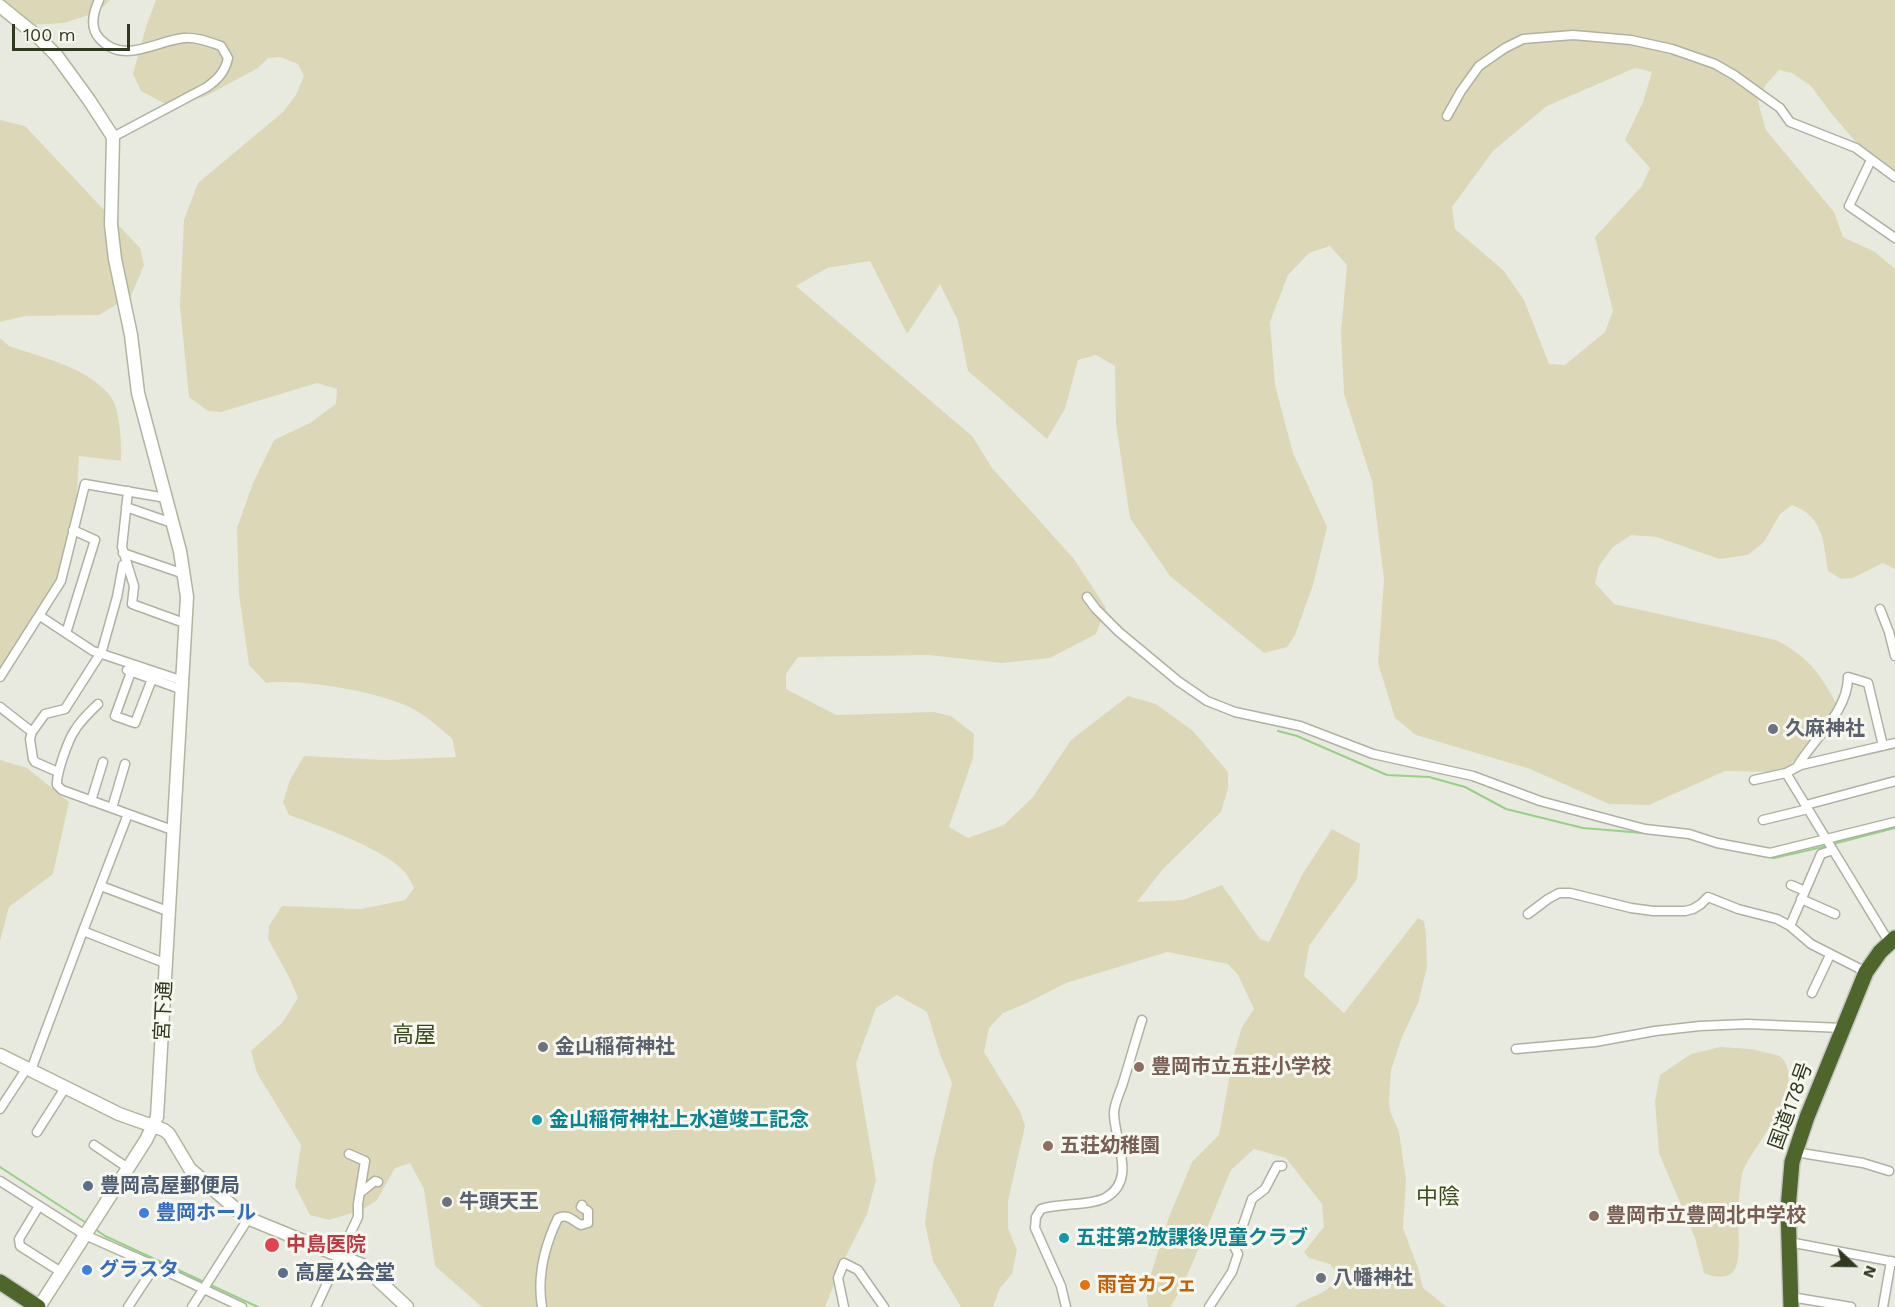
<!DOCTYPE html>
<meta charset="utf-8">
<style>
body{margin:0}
#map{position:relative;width:1895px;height:1307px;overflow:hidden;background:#e8eadf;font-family:"Work Sans",sans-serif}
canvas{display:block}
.north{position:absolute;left:1823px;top:1235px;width:60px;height:60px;-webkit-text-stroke:4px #f6f7ef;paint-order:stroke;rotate:112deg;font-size:16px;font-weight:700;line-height:24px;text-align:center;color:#313a20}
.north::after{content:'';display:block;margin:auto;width:21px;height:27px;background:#313a20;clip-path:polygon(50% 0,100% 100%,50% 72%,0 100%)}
.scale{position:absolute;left:12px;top:24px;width:118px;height:27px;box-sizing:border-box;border:3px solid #313a20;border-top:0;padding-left:8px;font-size:18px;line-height:21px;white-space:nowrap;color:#313a20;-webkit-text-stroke:4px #f6f7ef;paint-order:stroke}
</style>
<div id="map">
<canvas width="1895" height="1307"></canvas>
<div class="north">N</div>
<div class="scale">100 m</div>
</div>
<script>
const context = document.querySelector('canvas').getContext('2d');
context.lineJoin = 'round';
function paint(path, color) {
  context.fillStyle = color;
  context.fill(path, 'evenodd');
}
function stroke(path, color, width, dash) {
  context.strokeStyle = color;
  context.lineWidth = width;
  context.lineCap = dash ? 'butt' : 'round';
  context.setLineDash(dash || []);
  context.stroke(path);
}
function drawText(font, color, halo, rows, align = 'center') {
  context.font = font + ' "Work Sans","Noto Sans JP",sans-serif';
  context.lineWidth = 6;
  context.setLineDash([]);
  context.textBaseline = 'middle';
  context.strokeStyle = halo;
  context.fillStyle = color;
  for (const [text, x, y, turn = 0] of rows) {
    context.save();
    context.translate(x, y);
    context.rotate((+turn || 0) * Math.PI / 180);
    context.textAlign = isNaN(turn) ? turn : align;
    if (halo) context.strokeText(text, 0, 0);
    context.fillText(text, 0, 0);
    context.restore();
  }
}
paint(new Path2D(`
 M0,0H110L98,12L64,23L30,25L0,9Z
 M156,0H1895V181L1880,170L1830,112L1811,86L1792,73L1779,70L1765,86L1758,102L1766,130L1834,212L1843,237L1875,252L1895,269V569L1883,563L1853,578L1841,579L1828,571C1823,541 1824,517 1792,505L1780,514L1764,542L1748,555L1719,559L1657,537L1631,535L1613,547L1599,566L1595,583L1614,604L1776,640C1808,657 1819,672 1836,703L1822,731L1800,756L1786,768L1775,772L1725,771L1649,805L1609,804L1530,769L1416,735L1395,718L1378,663L1384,580L1372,481L1344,394L1341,332L1347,265L1330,246L1309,253L1288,275L1270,322L1275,385L1293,453L1327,527L1313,585L1295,635L1287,647L1264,653L1170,576L1130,518L1116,424L1115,366L1096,355L1078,360L1065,409L1047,439L968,371L958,321L940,284L907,334L870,261L827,268L796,286L972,436L992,468L1074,559L1106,608L1096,634L1050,658L1002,663L929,655L798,657L786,674V689L836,715L934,712L951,716L974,734L973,758L949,827L968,838L1004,825L1033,797L1071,740L1128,696L1156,704L1193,731L1228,772V788L1221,812L1162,870L1137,902L1183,900L1222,885L1260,939L1269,942L1302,875L1332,829L1360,844L1357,879L1309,946L1304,976L1344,1013L1418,918L1424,921L1426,934L1427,967L1418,1003L1402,1037L1391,1070L1389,1100L1390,1111L1399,1132L1406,1180L1403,1228L1418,1268L1423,1288L1447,1307H1294C1308,1295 1331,1296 1337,1274L1330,1264L1309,1258L1304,1252L1324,1227L1322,1204L1286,1158L1254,1149L1231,1170L1182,1288L1170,1307H1148L1146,1290L1169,1217L1192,1162L1219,1135L1233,1057L1242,1027L1254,1009L1238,975L1228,964L1167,952L1066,983L1027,1003L1003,1013L989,1028L984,1052L1020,1111L1025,1126L1008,1201V1228L1017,1250L1012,1274L1000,1288L993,1307H961L933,1261L925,1223L933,1163L952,1083L940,1054L927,1012L897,995L876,1008L856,1063L876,1180L867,1214L843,1262L825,1307H482L435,1266L424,1189L410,1163L395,1168L377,1200L362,1210L329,1220L310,1215L295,1186L301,1145L257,1073L251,1051L282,1023L298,998L289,977L268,939L269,926L282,906L361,909L405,900L414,888C412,884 410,879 407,875C389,850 319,826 289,815L283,802L290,780L304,756L385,760L456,757L452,738C439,728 426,715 411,708C381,692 300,678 266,683L249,665L239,594L237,528L253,483L274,440L310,423L336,404L337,389L317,383L221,412L208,411L189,397L180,306L184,220L198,183L283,112L296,95L304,76L298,64L280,57L268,58L258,68L206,96L171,107L141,91L133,74L146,27ZM1635,68L1652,72L1643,102L1625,140L1650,168L1642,186L1595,237L1613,311L1605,332L1565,365L1549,364L1524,300L1503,270L1455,229L1452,207L1493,151L1547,106Z
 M0,120L25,126L140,248L144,265L131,296L99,315L25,316L0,322Z
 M0,338L9,346C43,358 88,367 111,397C120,409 122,446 121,461L79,456L77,498L57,579L0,668Z
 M0,760L27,768L69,802L53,874L9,907L0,941Z
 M1720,1047L1751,1049L1780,1056C1810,1084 1754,1145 1743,1171C1741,1176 1741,1183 1740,1189C1739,1198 1738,1207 1738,1216C1738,1233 1741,1251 1736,1267C1731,1280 1714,1278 1704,1273L1695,1238L1659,1153L1655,1101L1660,1075L1691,1054Z`), '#dcd8b7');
stroke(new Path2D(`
 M1278,731L1297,736L1387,775L1429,777L1465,787L1506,809L1583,828L1643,833
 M1833,844L1895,828
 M1716,847L1734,850
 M1757,855L1774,858L1827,846
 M0,1167L88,1224
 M95,1229L105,1236L258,1307`), '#96d185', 2);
const street = new Path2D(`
 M99,0C93,13 89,28 100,39C124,65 155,41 184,38C197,37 209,42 221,46L228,58C225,72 218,79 207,87L113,137
 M1447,116L1461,91L1479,66L1505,48L1523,39L1573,35L1631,40L1672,49L1715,64L1734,75L1780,108L1790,122L1856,148L1895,177
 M1871,160L1849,206L1895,238
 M128,491L122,547L134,586L132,604L187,624
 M126,507L172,523
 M123,553L184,574
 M1087,597L1096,609L1119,632L1178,681L1207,701L1235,712L1300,726L1373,754L1473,776L1540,801L1645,829L1689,834L1717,843L1770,853L1895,822
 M1880,609L1889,632L1895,656
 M40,616L93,651L183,681
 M67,630L95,540L73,530
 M101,654L117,597L123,565
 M127,670L183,690
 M131,672L115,716L135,723L152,679
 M0,677L61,581L85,484L166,498
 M98,704C90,712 81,720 75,730C68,740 56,774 57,785L62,790L175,831
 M0,707L32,732
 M1797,767C1813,739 1848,712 1848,677L1868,683L1883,746
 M58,772L35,762L33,759L30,739L32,732L45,714L65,709L100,654
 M1754,780L1786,773
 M91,801L103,762
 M1806,805L1895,781
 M112,808L125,764
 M128,814L83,931L167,964
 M1763,820L1808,809
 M1791,885L1805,891
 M101,886L170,912
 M1801,899L1835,914
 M1528,914L1548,899L1559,893H1570L1631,908L1653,911H1685L1693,909L1701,904L1708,897L1738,909L1777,919L1790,926L1811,944L1866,972
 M1790,926L1821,854L1833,850
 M1889,942L1786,773L1801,765L1895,743
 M1812,993L1830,955
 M1516,1049L1595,1042L1655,1031L1700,1026L1747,1024L1843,1028
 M31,1070L83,931
 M0,1109L27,1068
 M37,1132L65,1088
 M94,1145L128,1168
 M1795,1152L1863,1163L1889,1171
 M0,1181L85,1235L155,1266
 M360,1193L375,1181L378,1182
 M39,1206L19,1239L20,1246L61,1272
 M1789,1242L1895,1262
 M1791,1297L1851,1307
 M128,1307L155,1266L242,1307
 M192,1307L248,1219
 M316,1307L358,1217V1204L365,1161L349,1154
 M542,1307C537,1277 545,1245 558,1218C568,1213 573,1221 581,1225L588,1223V1211L581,1207L582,1205
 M844,1307L838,1278L844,1263L858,1270L884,1307
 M1066,1307L1061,1286L1035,1228L1036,1217L1041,1209C1059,1203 1089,1206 1105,1198C1138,1180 1114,1141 1114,1113C1114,1105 1119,1094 1122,1086C1129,1064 1135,1042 1142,1020
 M1209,1307L1232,1272L1238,1254L1235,1248L1252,1199L1265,1189L1277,1166H1282
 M1883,1307L1891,1261`);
const secondary = new Path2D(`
 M0,6L37,36L57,56L89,100L113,137L111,225L115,259L131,335L138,393L180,551L187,597L157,1117L146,1140L39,1307
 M0,1055L119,1114L164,1130L169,1134L190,1169L245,1217L362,1265L407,1307`);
const highway = new Path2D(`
 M0,1282L38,1307
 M1791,1307L1788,1209L1792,1162L1807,1117L1866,972L1880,952L1895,938`);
stroke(street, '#adb2a2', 11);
stroke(secondary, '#afb69e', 15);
stroke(highway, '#c5c8c1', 18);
stroke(street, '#fff', 8);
stroke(secondary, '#fff', 12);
stroke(highway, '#4e662b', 15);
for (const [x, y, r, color] of [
 [1773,729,6,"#6b7280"],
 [543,1047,6,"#6b7280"],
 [1139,1067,6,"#8d6e63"],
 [537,1120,6,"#0f9aa8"],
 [1048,1146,6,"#8d6e63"],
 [88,1186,6,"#5c6f8a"],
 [447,1202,6,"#6b7280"],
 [144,1213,6,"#3f7fe0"],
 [1594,1216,6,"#8d6e63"],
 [1064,1238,6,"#0f9aa8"],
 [272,1245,8,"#e0444e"],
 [87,1270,6,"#3f7fe0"],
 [283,1273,6,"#5c6f8a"],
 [1321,1278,6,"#6b7280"],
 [1085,1285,6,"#e8710a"]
]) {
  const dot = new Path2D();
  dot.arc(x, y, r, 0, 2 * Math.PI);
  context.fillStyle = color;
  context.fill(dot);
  stroke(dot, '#f6f7ef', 2);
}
drawText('bold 20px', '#5b616d', '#f6f7ef', [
 ["久麻神社",1785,729],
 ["金山稲荷神社",555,1047],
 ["牛頭天王",459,1202],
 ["八幡神社",1333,1278]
], 'left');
drawText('20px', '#313a20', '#f6f7ef', [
 ["宮下通",164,1011,-87],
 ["国道178号",1791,1106,-70]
]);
drawText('bold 20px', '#785e54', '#f6f7ef', [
 ["豊岡市立五荘小学校",1151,1067],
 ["五荘幼稚園",1060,1146],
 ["豊岡市立豊岡北中学校",1606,1216]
], 'left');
drawText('bold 20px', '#0d838f', '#f6f7ef', [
 ["金山稲荷神社上水道竣工記念",549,1120],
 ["五荘第2放課後児童クラブ",1076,1238]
], 'left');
drawText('bold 20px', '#4e5e75', '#f6f7ef', [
 ["豊岡高屋郵便局",100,1186],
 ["高屋公会堂",295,1273]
], 'left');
drawText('bold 20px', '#366cbe', '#f6f7ef', [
 ["豊岡ホール",156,1213],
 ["グラスタ",99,1270]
], 'left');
drawText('bold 20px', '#be3a42', '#f6f7ef', [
 ["中島医院",286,1245]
], 'left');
drawText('bold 20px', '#c56008', '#f6f7ef', [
 ["雨音カフェ",1097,1285]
], 'left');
drawText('22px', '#3a4c1c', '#f6f7ef', [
 ["高屋",414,1036],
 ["中陰",1438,1198]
]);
</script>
